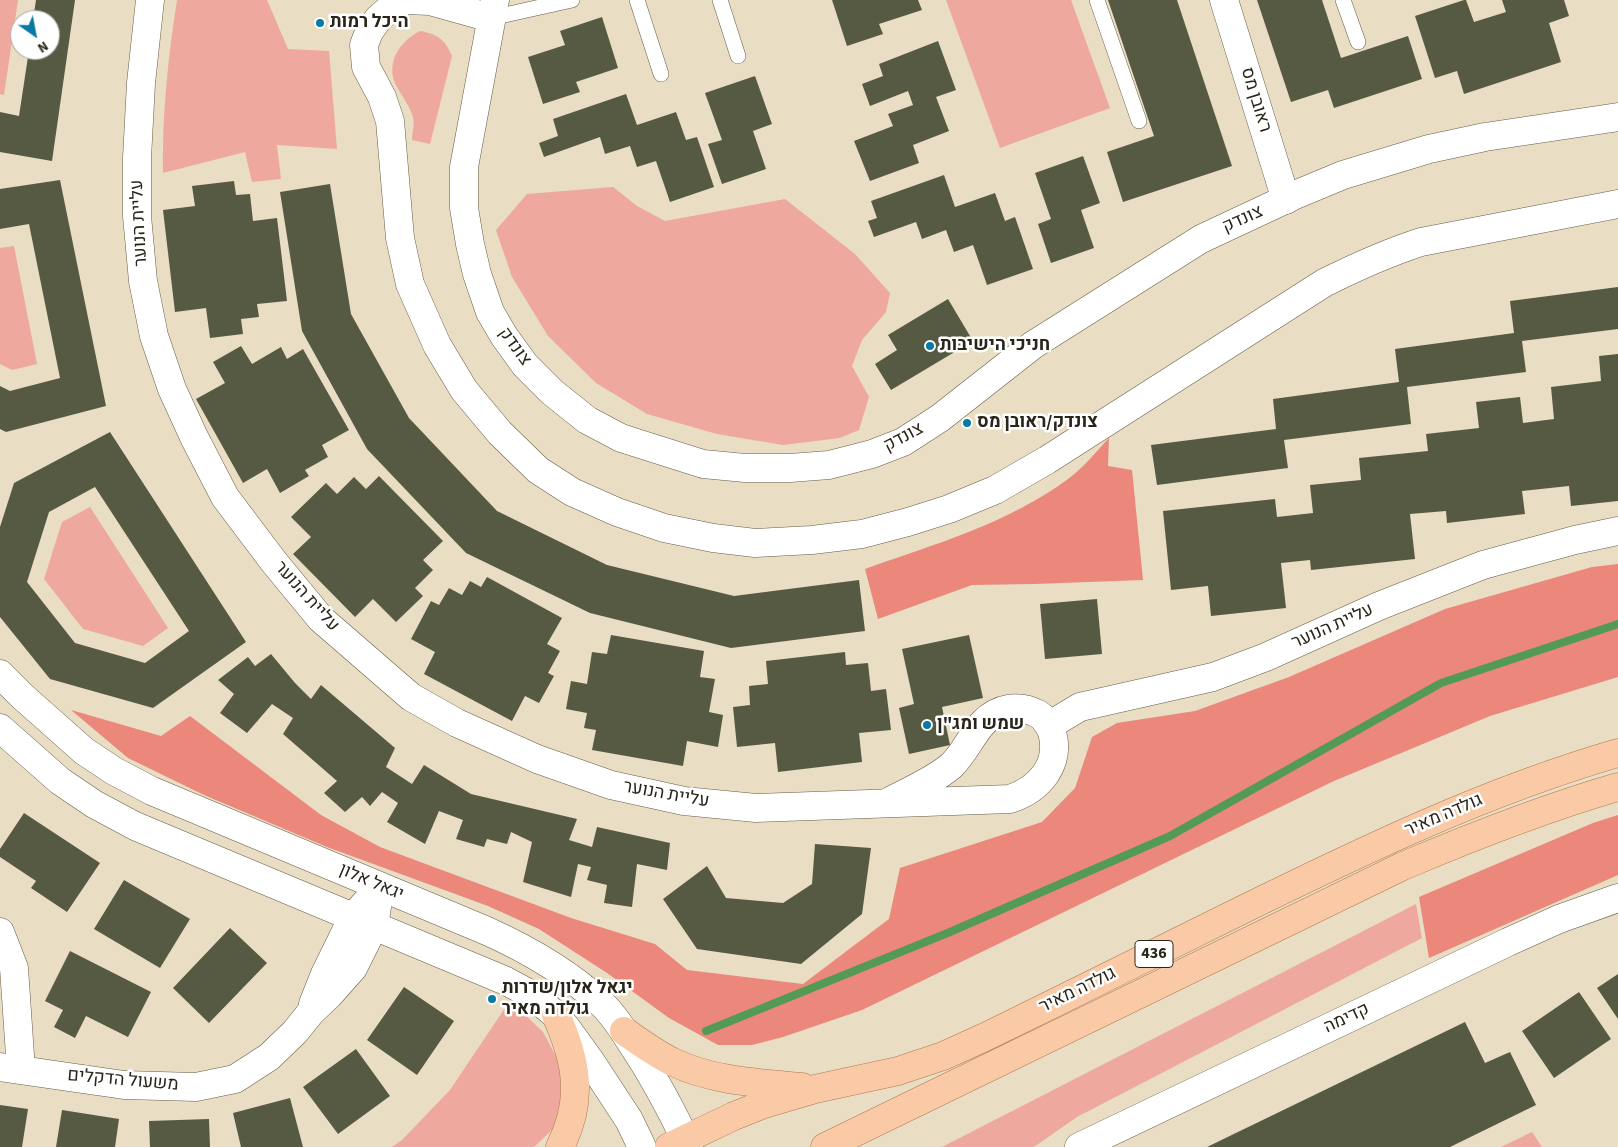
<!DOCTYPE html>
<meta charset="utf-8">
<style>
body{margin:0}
#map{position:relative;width:1618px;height:1147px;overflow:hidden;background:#e9ddc4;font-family:"Source Sans 3",sans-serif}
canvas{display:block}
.north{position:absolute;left:10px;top:10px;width:50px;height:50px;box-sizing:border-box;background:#fff;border:1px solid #a9a8a4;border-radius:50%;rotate:147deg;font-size:14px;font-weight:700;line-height:20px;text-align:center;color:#29251b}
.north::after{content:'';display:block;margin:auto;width:18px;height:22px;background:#097aa3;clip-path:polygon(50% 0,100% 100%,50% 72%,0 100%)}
</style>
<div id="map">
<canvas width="1618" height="1147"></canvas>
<div class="north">N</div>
</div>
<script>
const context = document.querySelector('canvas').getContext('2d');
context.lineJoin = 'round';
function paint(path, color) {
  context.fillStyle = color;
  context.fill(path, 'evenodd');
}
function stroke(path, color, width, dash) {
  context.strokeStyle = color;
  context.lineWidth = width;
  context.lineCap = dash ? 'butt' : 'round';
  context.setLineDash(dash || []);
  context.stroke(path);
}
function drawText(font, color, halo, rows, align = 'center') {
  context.font = font + ' "Source Sans 3",Heebo,sans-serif';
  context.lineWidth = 5;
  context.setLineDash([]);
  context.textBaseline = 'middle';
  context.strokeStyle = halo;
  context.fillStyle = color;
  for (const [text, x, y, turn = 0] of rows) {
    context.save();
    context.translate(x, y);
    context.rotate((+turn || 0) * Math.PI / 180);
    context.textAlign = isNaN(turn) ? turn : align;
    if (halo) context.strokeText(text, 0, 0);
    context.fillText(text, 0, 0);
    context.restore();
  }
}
paint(new Path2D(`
 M0,0H18L4,95L0,94Z
 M177,0H267L288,49L329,51L337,149L277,145L281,179L252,182L245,152L163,173C162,115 168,57 177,0Z
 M946,0H1071L1110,108L1000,148Z
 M420,31C437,34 445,39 452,56L430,144L412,140C412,133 415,123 413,117C410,106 401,95 396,85C385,63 400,41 420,31Z
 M613,187L637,206L665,221L785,199L855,254L890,293L886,312L862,340L852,366L869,397L859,430L840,438L783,445L717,434L647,414L596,383L548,336L512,277L496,230L527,194Z
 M14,246L37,364L12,370L0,364V248Z
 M90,507L168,628L143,646L83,629L44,579L62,522Z
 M1416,904L1422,938L1077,1117L1034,1147H942Z
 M507,1005L522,1012L543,1032L558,1060L565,1094L553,1129L534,1147H392L402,1140L450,1090Z
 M1532,1132L1542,1147H1501Z`), '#eea89e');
paint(new Path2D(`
 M1109,438L1108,466L1132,470L1143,580L1034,584L972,585L878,619L865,569C935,544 1007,524 1068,479C1083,468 1096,452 1109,438Z
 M1618,564V677L1490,716L1334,781L862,1010L783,1037L752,1045H718L669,1018L607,973L539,929L488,906L327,847L204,795L128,758L71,710L161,736L190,716L321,815L380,847L571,918L655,944L687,970L803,984L889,919L900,868L1042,822L1075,788L1092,737L1117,723L1195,711L1289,677L1445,609L1592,567Z
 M1618,815V875L1429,958L1419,897L1593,823Z`), '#eb877b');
stroke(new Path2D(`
 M706,1031L950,932L1170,836L1441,683L1618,624`), '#539a54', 8);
paint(new Path2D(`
 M36,0H75L52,161L0,152V112L19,116L29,50H50V20H33Z
 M832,0H918L922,10L879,24L883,34L847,46Z
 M1108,0H1177L1232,166L1123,202L1107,152L1154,136Z
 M1257,0H1322L1341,58L1408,36L1422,79L1334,108L1328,90L1291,102Z
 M1464,0H1466L1474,22L1506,12L1502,0H1564L1569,16L1549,23L1561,62L1464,94L1457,71L1435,78L1415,16Z
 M602,17L618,68L576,82L580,92L543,104L528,57L565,45L560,31Z
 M938,41L956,90L936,97L949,131L913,145L919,163L870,181L854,141L893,126L888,114L913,105L908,91L870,106L862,84L883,76L879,64Z
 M755,76L772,124L753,131L766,169L722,184L708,144L722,140L705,93Z
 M626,94L637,125L676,112L686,140L697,137L714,187L670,202L656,161L637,167L630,146L605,154L600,137L544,157L539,143L558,136L553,119Z
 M1083,156L1100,203L1081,210L1094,248L1051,263L1038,224L1051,219L1035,173Z
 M944,175L955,207L995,193L1005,221L1015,217L1033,269L987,285L973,245L954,252L946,230L922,239L916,222L874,237L868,221L877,218L871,201Z
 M60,180L106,406L6,432L0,429V386L10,391L60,378L29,224L0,229V189Z
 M234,181L236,195L250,194L253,221L277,218L287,301L257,304L259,317L241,319L243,334L210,338L206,308L175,312L163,210L195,206L192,186Z
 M330,184L351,314L409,418L497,511L607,565L734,596L859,580L865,631L731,648L590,613L466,553L367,449L302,331L280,192Z
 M1618,287V329L1522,341L1526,372L1407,387L1411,424L1284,440L1288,468L1157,485L1151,445L1276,429L1273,399L1399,382L1395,349L1514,333L1510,301Z
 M948,299L973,341L891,390L875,364L897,350L888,335Z
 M241,346L252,364L281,347L287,359L303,349L349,430L322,445L328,457L305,470L309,476L280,493L267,469L243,483L196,399L225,383L213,362Z
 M1618,354V501L1571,506L1569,486L1522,491L1525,514L1447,523L1446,511L1410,514L1415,559L1311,570L1310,560L1281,563L1286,608L1211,616L1208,586L1171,590L1163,511L1275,499L1277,517L1313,513L1310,485L1361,480L1359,458L1428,451L1426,434L1479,428L1476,402L1520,397L1523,423L1554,419L1551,387L1601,381L1599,356Z
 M110,432L246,642L153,708L50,679L0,617V527L14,483ZM95,487L189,631L145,663L75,643L27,582L49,512Z
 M379,476L443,541L423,560L433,570L415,588L423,596L396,622L373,599L355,617L293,554L311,537L291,517L326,483L337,494L354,477L366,489Z
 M487,577L562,618L547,644L560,651L548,673L554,676L539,703L525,696L512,721L424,674L435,652L411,639L431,601L439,605L449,588L462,595L470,581L481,587Z
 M1097,599L1102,654L1045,659L1040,604Z
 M611,635L704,651L700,677L715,679L709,712L723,715L718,747L687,741L683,766L592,750L596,730L584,728L587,713L566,709L571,681L587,684L592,652L607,654Z
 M969,635L983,698L942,707L950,745L909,754L899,708L914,704L902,649Z
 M845,652L846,665L868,663L871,691L886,689L891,730L859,733L862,762L778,772L775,743L737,747L733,707L750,705L749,686L768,684L766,661Z
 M271,654L295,683L311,699L321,685L395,748L386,767L412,784L424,765L471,794L577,819L569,840L592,847L597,827L670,843L667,870L637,864L632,907L604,903L607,885L587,880L591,867L578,864L571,897L523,882L532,842L511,832L507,844L487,839L484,847L456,839L463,820L439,811L425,844L387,822L398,803L382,792L370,806L362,797L345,812L324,793L337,781L283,734L293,718L272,704L247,733L220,713L234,694L218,680L248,657L255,666Z
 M24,813L100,863L67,912L31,888L36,881L0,857V849Z
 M815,844L871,848L862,914L801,964L697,949L663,899L707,866L726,898L783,903L812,884Z
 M124,880L190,919L160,968L94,929Z
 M230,928L267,963L209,1023L173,988Z
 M70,951L151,992L128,1037L86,1016L75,1038L54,1027L63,1010L45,1001Z
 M1618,974V1019L1597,988Z
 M404,987L454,1021L417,1075L367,1040Z
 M1579,992L1611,1039L1554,1078L1522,1031Z
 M1465,1022L1485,1063L1510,1052L1536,1105L1450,1147H1207Z
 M356,1049L390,1096L338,1134L303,1087Z
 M290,1098L303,1147H241L233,1113Z
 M0,1105L28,1109L22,1147H0Z
 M62,1110L119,1119L115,1147H56Z
 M209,1119L210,1147H150L149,1121Z`), '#575a43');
const service = new Path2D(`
 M637,0L661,74
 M720,0L738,56
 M1097,0L1139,121
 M1343,0L1358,42
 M491,18L572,0`);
const minor = new Path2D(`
 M150,0L141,83L137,158V216L143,281L154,336L172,389L194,437L225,497L274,562L321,619L411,697L457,723L537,759L611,785L684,801L756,808L1010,799C1040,789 1061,764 1052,732C1049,725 1045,718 1038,714C1019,704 998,707 983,723C971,736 964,754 951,766C933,781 909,791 888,802
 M1224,0L1286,200
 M491,18L430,1L405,0L387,11L378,19L369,32L364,45L366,67L382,97L390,121L400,238L410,284L437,345L464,390L500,433L538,470L572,492L617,512L664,528L713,538L755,543L812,540L862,534L908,522L949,509L995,490L1047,460L1324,283C1356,267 1387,253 1421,242L1618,204
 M1050,725L1080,707L1213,677L1266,657L1379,606L1483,565L1575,540L1618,531
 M0,932L14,968L21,1070
 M313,1004L325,974L353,917L369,899
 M0,1067L124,1085L196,1087L235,1079L269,1057L295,1032L311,1012L329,995L353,968L374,926L380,887
 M1079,1147L1508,942L1559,919L1618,898`);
const tertiary = new Path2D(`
 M495,0L464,167V208L470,244L477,274L490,312L504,336L525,365L552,392L587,420L621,438L703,464L745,468H790L829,465L872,454L903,442L940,418L1033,345L1201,239L1295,195L1343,175L1429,149L1485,137L1618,117
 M0,674L22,696L84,751L114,771L152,791L487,931C529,950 568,972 602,1004C614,1015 623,1030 632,1044C654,1077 672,1111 689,1147
 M0,728L60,781L94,804L135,826L506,981L532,995L556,1015L565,1026L591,1062L629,1120L642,1147`);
const primary = new Path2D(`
 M556,1015C577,1062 584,1100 560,1147
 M624,1031C640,1042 656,1054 673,1062C712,1081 759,1083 802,1087
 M669,1147L734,1116L764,1104L815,1089L898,1071L943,1056L985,1037C1071,995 1157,952 1242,910C1364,850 1487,791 1618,753
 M825,1147L1403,866C1474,836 1545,808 1618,787`);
stroke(service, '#665c46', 16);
stroke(minor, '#665c46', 29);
stroke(tertiary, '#665c46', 29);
stroke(primary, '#ae784e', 29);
stroke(service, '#fff', 15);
stroke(minor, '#fff', 28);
stroke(tertiary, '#fff', 28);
stroke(primary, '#fac9a5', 28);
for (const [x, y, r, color] of [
 [320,23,5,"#097aa3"],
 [930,346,5,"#097aa3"],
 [967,423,5,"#097aa3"],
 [927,725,5,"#097aa3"],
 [492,999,5,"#097aa3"]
]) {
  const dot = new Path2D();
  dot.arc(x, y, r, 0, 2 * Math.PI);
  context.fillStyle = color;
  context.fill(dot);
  stroke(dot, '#fff', 2);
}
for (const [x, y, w] of [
 [1154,954,38]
]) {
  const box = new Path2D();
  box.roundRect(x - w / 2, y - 13.5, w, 27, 4);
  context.fillStyle = '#fff';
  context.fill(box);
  stroke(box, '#29251b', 1);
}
drawText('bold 16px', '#29251b', null, [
 ["436",1154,954]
]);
drawText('bold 18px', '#29251b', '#fff', [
 ["היכל רמות",330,23],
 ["חניכי הישיבות",940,346],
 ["צונדק/ראובן מס",977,423],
 ["שמש ומג\"ן",937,725],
 ["יגאל אלון/שדרות",502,989],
 ["גולדה מאיר",502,1010]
], 'left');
drawText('18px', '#29251b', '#fff', [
 ["ראובן מס",1255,100,73],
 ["צונדק",1243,220,-24],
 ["עליית הנוער",140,223,-93],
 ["צונדק",514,347,54],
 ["צונדק",904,438,-28],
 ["עליית הנוער",306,597,48],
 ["עליית הנוער",1333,627,-24],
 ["עליית הנוער",666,795,10],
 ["גולדה מאיר",1444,816,-23],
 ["יגאל אלון",371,883,23],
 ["גולדה מאיר",1078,991,-26],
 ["קדימה",1347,1019,-25],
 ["משעול הדקלים",123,1081,5]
]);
</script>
